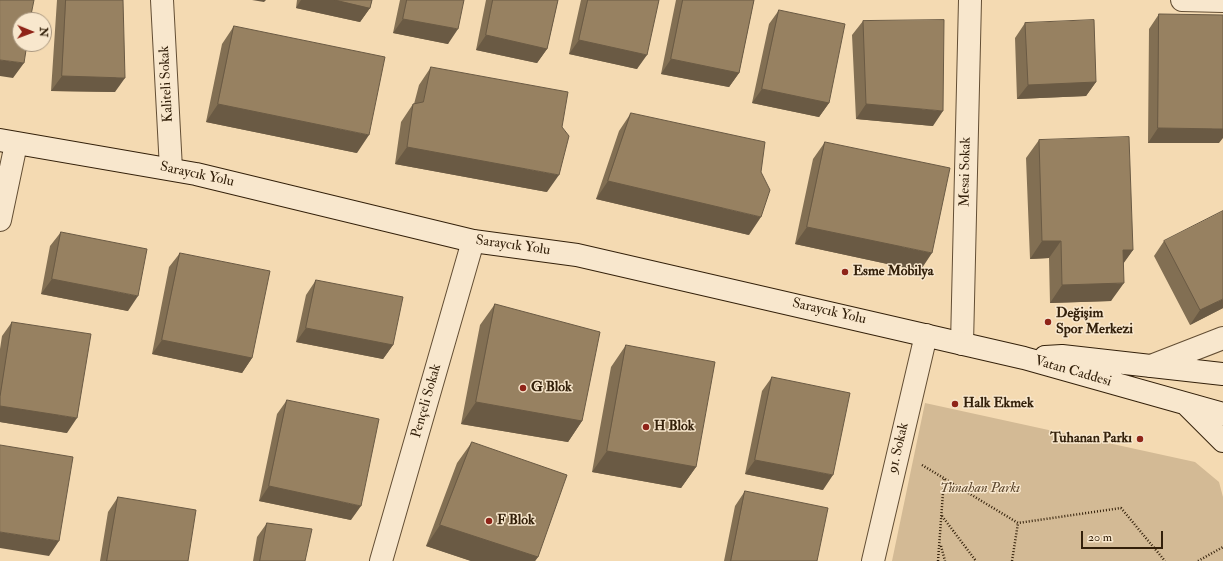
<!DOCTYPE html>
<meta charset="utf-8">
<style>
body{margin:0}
#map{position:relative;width:1223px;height:561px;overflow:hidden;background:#f4dab2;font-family:"IM FELL Double Pica",serif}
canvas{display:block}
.north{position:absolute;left:12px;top:12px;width:40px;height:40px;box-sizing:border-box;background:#f8e7cd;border:1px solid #a9977f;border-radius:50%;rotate:91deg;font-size:11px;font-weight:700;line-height:16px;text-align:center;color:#33200a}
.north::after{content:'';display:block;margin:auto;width:14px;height:18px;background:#8f2418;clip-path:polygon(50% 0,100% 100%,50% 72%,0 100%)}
.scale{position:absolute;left:1081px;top:531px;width:82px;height:18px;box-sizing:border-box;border:2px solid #33200a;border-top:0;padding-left:5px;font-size:12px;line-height:14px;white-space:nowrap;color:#33200a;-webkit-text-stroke:3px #f8e7cd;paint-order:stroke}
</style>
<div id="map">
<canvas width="1223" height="561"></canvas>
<div class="north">N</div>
<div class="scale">20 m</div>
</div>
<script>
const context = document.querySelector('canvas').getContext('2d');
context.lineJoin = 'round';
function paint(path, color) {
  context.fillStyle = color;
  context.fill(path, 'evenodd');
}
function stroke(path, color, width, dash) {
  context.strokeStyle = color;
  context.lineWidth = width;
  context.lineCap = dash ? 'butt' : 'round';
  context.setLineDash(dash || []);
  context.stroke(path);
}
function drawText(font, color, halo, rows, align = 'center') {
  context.font = font + ' "IM FELL Double Pica",serif';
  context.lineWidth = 3;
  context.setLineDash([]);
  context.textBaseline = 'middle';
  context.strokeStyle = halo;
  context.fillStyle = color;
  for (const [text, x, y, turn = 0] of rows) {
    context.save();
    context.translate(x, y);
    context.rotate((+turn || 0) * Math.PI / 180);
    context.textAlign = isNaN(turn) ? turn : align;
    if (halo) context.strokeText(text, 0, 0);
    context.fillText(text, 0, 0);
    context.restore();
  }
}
paint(new Path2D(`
 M925,403L1195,462L1219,482L1223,497V561H892Z`), '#d3ba95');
const minor = new Path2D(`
 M162,0L171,169
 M1182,0L1223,1
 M0,220L16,144
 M962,344L970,0
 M1151,366L1223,338
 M381,561L473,241
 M873,561L926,335`);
const secondary = new Path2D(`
 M0,140L196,174L473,241L577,255L1024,358L1223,414
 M1045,357L1062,356L1223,374
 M1188,406L1223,441`);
stroke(minor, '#634e34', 24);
stroke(secondary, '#33200a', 24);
stroke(new Path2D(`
 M922,465L1018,523L1121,508L1165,561
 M942,516L976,561
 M941,546L945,561
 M938,561L944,479
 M1012,561L1018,523
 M1198,561L1223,547`), '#33200a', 2.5, [1, 2]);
stroke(minor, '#f8e7cd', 22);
stroke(secondary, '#f8e7cd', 22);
paint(new Path2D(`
 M57,0H123L115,92L51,91Z
 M297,0H372L370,8L360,22L296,8Z
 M400,0H464L448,44L393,33Z
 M486,0H558L547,49L537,63L476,50Z
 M581,0H659L637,69L569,54Z
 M676,0H754L739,73L729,87L661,74Z
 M779,10L829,103L819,117L752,103L769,24Z
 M1159,14L1219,143H1148L1149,29Z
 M863,21L933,126L856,119L852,35Z
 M1025,23L1096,82L1086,96L1017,99L1015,38Z
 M234,26L357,153L206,122L222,44Z
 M431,67L547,192L395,164L401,122L413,104H414L419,85Z
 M631,113L749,235L596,199L619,131Z
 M1039,140L1133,250L1123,263L1111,301L1050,303L1049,258L1030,259L1026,158Z
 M825,142L920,271L795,244L813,159Z
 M61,232L128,311L41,294L50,246Z
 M1164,241L1223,308L1190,325L1154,256Z
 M180,253L252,358L242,373L152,354L169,267Z
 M316,280L393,345L383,359L296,342L306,295Z
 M495,304L582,421L568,442L461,424L480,325Z
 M12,322L67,433L0,422V349L2,336Z
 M626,345L696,467L681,488L592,472L611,367Z
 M772,377L823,490L745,474L762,391Z
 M287,400L351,520L259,501L277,414Z
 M472,442L538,557L535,561H471L426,546L457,463Z
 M745,491L817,561H724L735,506Z
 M118,497L188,561H100L108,512Z
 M267,523L305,561H253L257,537Z`), '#826f53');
paint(new Path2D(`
 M252,0H266L264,2Z
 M301,0H335L370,8L360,22L296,8Z
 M403,19L458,29L448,44L393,33Z
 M486,35L547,49L537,63L476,50Z
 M579,40L647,55L637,69L569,54Z
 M671,59L739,73L729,87L661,74Z
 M0,60L24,63L13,78L0,76Z
 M62,76L125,78L115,92L51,91Z
 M1096,82L1086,96L1017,99L1028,85Z
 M762,89L829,103L819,117L752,103Z
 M218,104L369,135L357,153L206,122Z
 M866,104L943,111L933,126L856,119Z
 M1158,128L1223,129V138L1219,143H1148Z
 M407,147L559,175L547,192L395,164Z
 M608,181L761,217L749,235L596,199Z
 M807,227L932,253L920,271L795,244Z
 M1042,241H1061L1049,258L1030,259Z
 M1123,250H1133L1121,267Z
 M52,279L138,296L128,311L41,294Z
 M1124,283L1111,301L1050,303L1062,285Z
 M1223,299V308L1190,325L1200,310Z
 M306,328L393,345L383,359L296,342Z
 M162,340L252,358L242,373L152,354Z
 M476,402L582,421L568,442L461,424Z
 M0,406L77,418L67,433L0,422Z
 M607,451L696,467L681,488L592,472Z
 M755,460L833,475L823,490L745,474Z
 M269,486L361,506L351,520L259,501Z
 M440,525L538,557L535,561H471L426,546Z
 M0,532L59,541L49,556L0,548Z`), '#6a5a44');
const building = new Path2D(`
 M0,0H34L30,20H20V44H27L24,63L0,60Z
 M66,0H123L125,78L62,76Z
 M335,0H372L370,8Z
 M407,0H464L458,29L403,19Z
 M493,0H558L547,49L486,35Z
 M588,0H659L647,55L579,40Z
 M683,0H754L739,73L671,59Z
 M779,10L845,24L829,103L762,89Z
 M1159,14L1223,15V129L1158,128Z
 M944,20L943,111L866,104L863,21Z
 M1094,20L1096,82L1028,85L1025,23Z
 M234,26L385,57L369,135L218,104Z
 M431,67L568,92L562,127L569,136L559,175L407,147L413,104L423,102Z
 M631,113L765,142L761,172L770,190L761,217L608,181Z
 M1129,137L1133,250H1123L1124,283L1062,285L1061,241H1042L1039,140Z
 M825,142L950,168L932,253L807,227Z
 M1223,211V299L1200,310L1164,241Z
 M61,232L147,249L138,296L52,279Z
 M180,253L270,271L252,358L162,340Z
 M316,280L403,297L393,345L306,328Z
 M495,304L600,332L582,421L476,402Z
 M12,322L91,334L77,418L0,406V397Z
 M626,345L715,362L696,467L607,451Z
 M772,377L850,393L833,475L755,460Z
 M287,400L379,419L361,506L269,486Z
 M472,442L567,475L538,557L440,525Z
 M0,445L73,457L59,541L0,532Z
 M745,491L828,508L817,561H731Z
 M118,497L196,510L188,561H107Z
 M267,523L312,529L305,561H260Z`);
paint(building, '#978161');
stroke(building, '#6a5a44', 1);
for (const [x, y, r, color] of [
 [845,272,4,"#8f2418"],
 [1048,322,4,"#8f2418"],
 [523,388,4,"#8f2418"],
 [955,404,4,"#8f2418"],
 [646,427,4,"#8f2418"],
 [1140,439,4,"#8f2418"],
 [489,521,4,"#8f2418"]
]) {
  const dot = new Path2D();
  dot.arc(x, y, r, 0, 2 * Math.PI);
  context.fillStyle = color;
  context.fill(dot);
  stroke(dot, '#f8e7cd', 1.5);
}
drawText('14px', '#33200a', '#f8e7cd', [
 ["Kaliteli Sokak",167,84,-93],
 ["Mesai Sokak",966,172,-89],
 ["Saraycık Yolu",197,175,12],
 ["Saraycık Yolu",513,246,8],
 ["Saraycık Yolu",829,312,13],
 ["Vatan Caddesi",1073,372,16],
 ["Pençeli Sokak",427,401,-74],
 ["91. Sokak",899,448,-77]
]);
drawText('bold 14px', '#33200a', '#f8e7cd', [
 ["Esme Mobilya",853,272],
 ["Değişim",1056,314],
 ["Spor Merkezi",1056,330],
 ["G Blok",531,388],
 ["Halk Ekmek",963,404],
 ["H Blok",654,427],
 ["Tuhanan Parkı",1132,439,"right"],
 ["F Blok",497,521]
], 'left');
drawText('italic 14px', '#5b462d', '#f8e7cd', [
 ["Tunahan Parkı",980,489]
]);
</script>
